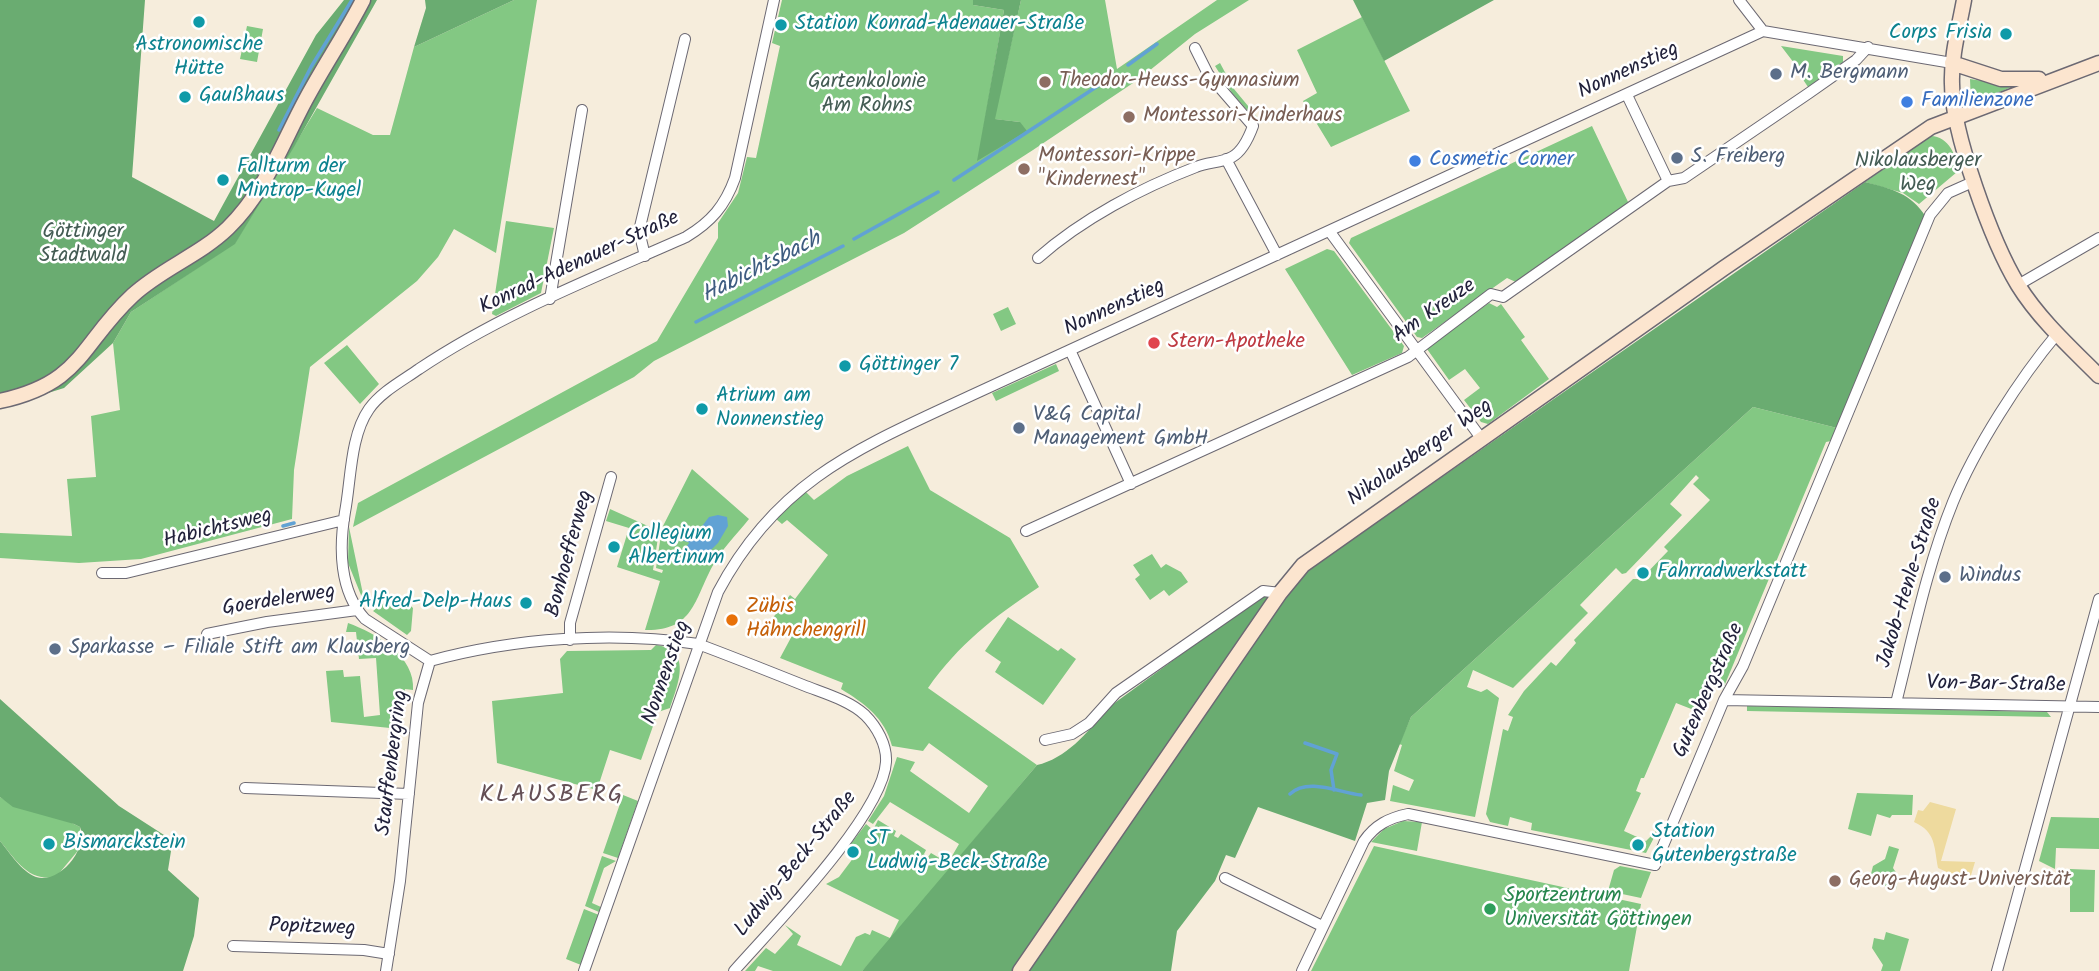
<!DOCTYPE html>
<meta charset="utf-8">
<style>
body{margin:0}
canvas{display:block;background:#f6eddc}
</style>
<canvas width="2099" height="971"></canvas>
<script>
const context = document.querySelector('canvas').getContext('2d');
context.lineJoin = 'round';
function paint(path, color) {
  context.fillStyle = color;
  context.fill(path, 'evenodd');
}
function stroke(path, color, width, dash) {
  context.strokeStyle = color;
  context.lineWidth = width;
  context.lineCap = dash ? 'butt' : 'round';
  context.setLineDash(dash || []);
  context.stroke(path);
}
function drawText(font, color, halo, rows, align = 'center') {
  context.font = font + ' Kalam,sans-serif';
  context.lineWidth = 5;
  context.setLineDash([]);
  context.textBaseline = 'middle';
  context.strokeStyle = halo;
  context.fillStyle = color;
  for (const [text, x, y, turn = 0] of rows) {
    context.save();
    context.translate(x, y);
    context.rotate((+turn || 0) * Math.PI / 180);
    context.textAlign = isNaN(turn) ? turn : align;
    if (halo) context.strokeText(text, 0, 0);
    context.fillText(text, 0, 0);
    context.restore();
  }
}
paint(new Path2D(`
 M514,0H537L496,253L454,229L438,257L417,281L310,367L294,470L292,519L141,559L79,563L0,558V533L72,536L67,479L96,477L91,416L120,410L113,343L131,312L235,243L317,108L373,135H390L414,47Z
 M782,0H973V5L1004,10L978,160L1020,122L994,119L1021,0H1105L1117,69L1217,0H1249L1195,34L1139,79L1033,150L904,233L654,361L634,377L353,527L358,503L657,341L718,238V223L738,193L747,157L756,158L780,46L772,43Z
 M1362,17L1410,111L1331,147L1303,101L1317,93L1297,50Z
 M247,26L263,29L257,62L240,59Z
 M1781,46L1843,56V62L1808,87L1802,78L1804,76Z
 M1220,63L1234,89L1258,118L1255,119L1232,93L1215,66Z
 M1970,79L2014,86L1971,104Z
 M1592,126L1629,204L1518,283L1507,278L1422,338L1417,337L1349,243L1351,238Z
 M1931,136C1948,136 1958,156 1957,172L1919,204L1903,193L1865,182Z
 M506,221L554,228L541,293L496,316L492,314Z
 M1327,249L1334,251L1404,346L1402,353L1352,375L1285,269Z
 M1489,303L1497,307L1501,304L1525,337L1521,340L1549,379L1488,424L1481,422L1464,400L1480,388L1465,369L1449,380L1427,349L1428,345Z
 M1008,307L1016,324L1001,331L993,314Z
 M347,345L379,384L360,404L324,363Z
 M1056,364L1059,371L996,401L992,393Z
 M1753,407L1837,428L1831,441L1826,442L1723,689L1711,682L1705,696L1710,699L1704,714L1676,703L1644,778H1641L1636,791L1641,793L1624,831L1646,841L1659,828L1646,853L1531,830L1532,823L1510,817L1508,826L1490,822L1486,814L1503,729L1508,731L1513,717L1508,715L1524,691L1551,662L1556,666L1576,643L1574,640L1633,579H1641L1668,551L1664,547L1710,500L1693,484L1699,478L1696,475L1670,504L1682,515L1626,573L1622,574L1616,568L1580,605L1588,613L1513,688L1473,670L1467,687L1481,692L1487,689L1499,698L1475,817L1390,801L1393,785L1409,791L1414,780L1394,771L1402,745L1399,744L1411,717Z
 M908,446L930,490L1010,538L1039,587C995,616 958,645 928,688L1037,765L886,945L862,971H773L758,966L755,971H745L766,948L775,954L793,934L785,925L801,936L797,945L841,966L856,937L865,933L870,935L872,930L890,938L899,920L826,884L839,877L854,857L846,850L866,824L873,830L878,820L896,831L894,836L898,838L901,834L926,850L924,854L928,857L931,853L948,863L959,844L890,802L873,824L868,821L884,796L897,757L915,762L910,771L969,813L988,786L929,743L923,751L892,746C885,718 864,703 841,689L843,683L780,658L794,632L772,619L790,595L795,599L828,555L787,520L782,524L776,519L805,491L814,500L847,476Z
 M692,469L749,519C737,534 721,550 712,567C694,601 693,631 645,630L660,581L617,567L629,528L606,521L610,509L659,531L653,570L662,573L663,570L656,568L662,528Z
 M349,527L364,599L363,600L348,563Z
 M1152,554L1161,568L1166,564L1181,572L1188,582L1169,596L1164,590L1150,600L1135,579L1140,575L1133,565Z
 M404,599L413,608L411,631L407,635L373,611L382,604Z
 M1008,617L1058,651L1061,648L1076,659L1043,705L995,672L1001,662L985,651Z
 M348,623C376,633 416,657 413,690L405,689L400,729L331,722L326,671L343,670L344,677L360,676L364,717L380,715L376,658L359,659L356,632H346Z
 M656,645C693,650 678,684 670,708L658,712L641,760L610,750L597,790L497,763L492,701L563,693L560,659L567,651L651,650Z
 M1747,706L2047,712L2051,717L1747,711Z
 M1857,793L1913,795L1912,815H1892L1890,818L1877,814L1871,836L1848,829Z
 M623,795L638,801L618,858L603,853Z
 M0,797C25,814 54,812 80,827L81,847L56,877C28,882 16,860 0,841Z
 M2051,817L2099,818V849L2056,848L2055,869L2039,861Z
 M1403,821L1422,822L1417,851L1371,842L1384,829Z
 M1374,846L1641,904L1629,971H1311Z
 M1889,846L1899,849L1893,868L1899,877L1896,889L1881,885L1871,874L1873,866L1885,859Z
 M602,856L616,861L604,868L592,903L601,907L599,912L585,906Z
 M1620,866L1651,872L1641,898L1608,891L1614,870Z
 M2070,869L2095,870L2094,912H2070Z
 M584,909L599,915L581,965L566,959Z
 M1886,932L1909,939L1900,971H1881L1883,965L1872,948L1874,938L1884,940Z`), '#83c883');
paint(new Path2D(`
 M0,0H145L132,177L214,221L316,35L344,0H377L294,147L235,244L131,312L113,343L64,388L0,408Z
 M425,0H514L414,47L426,8Z
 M973,0H1021L995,119L1020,122L1027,131L977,161L1004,10L973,5Z
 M1353,0H1494L1384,61Z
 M1865,182C1892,189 1911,193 1926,217L1837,428L1753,407L1411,717L1389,771L1385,800L1367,803L1355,841L1258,807L1235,858L1226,855L1215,881L1177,931L1171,971H862L1037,765C1065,759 1088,733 1105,710L1260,597L1320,562Z
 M0,699L119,806L164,835L171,851L168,870L199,898L194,936L183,971H0V841C10,853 21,871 36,877C59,885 89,848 80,827L74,824L13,807L0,797Z`), '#6aac71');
paint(new Path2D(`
 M1930,802L1956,809L1941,861L1975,862L1969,882L1938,868C1934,846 1936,832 1914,822L1918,810L1923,811Z`), '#eeda9e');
paint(new Path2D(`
 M718,515L727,517L728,526L718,543L699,562L690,561L683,551L709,517Z`), '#61a2d4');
stroke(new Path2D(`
 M1128,65L1157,44
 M279,130L311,67L352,0
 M954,180L1113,76
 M854,239L938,192
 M696,322L843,246
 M283,526L294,523
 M675,536L693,542
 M1305,743L1337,754L1331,770L1334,790
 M1290,794C1308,777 1340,793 1361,795`), '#61a2d4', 3.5);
const street = new Path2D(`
 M1739,0L1763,31
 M1627,95L1668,181
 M1226,159L1277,255
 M1330,232L1481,438
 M645,256L639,231L685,39
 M1038,258C1082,219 1141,188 1196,167C1208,162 1221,163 1232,157C1243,151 1249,137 1253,126L1208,74L1195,48
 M2018,285L2099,238
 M550,299L582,110
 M1070,350L1131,484
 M1026,531L1408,357L1491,294L1503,297L1668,181L1684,178L1809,93L1856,60L1868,47
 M102,573H126L344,520
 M207,634L267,622L357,610
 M570,640V623L611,477
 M430,661L365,619C339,591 339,547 345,512C351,481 350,436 369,409C381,392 402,381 419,369C501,314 596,277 686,237C711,222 725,206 735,178L774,0
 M430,661C514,638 613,631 698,644C733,657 768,671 803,685C823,693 849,700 865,715C877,727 887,745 886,762C883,815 771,929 734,971
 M1724,700L2099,707
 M1896,703C1913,636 1927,566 1953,502C1975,448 2020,378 2057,334
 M1045,740L1072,734L1089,723L1116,693L1263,591L1280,593
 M245,788L409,794
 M1225,878L1322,926
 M233,946L364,950L389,954
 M386,971L400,881L418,703L430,661
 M584,971L718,592C778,479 861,447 970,396L1763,31L1952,63
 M1302,971L1364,841C1375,825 1389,818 1408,814L1655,865L1724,700L1743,666L1930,215L1948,193L1975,181
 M1997,971L2099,599`);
const secondary = new Path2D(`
 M1964,0C1959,28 1951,55 1952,84C1952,133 1992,242 2018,285C2039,319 2071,348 2099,376
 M1952,63L2001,79H2039
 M0,401C83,383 80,344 133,295C161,269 200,255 228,228C265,192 281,146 305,101C323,67 345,35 363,0
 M1020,971L1280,593L1303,565L1724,268L1931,127L2099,63`);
stroke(street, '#6c6973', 12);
stroke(secondary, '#6c6973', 17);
stroke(street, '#fff', 10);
stroke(secondary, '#fce5cf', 14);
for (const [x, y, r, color] of [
 [199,22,7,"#0f9aa8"],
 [781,25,7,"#0f9aa8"],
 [2006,34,7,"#0f9aa8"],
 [1776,74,7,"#5c6f8a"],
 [1045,82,7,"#8d6e63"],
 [185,97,7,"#0f9aa8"],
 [1907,102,7,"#3f7fe0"],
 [1129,117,7,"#8d6e63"],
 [1677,158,7,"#5c6f8a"],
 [1415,161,7,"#3f7fe0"],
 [1024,169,7,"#8d6e63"],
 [223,180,7,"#0f9aa8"],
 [1154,343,7,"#e0444e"],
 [845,366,7,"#0f9aa8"],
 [702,409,7,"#0f9aa8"],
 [1019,428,7,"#5c6f8a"],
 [614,547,7,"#0f9aa8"],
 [1643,573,7,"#0f9aa8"],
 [1945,577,7,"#5c6f8a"],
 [526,603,7,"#0f9aa8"],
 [732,620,7,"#e8710a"],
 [55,649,7,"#5c6f8a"],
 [49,844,7,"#0f9aa8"],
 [1638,845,7,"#0f9aa8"],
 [853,852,7,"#0f9aa8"],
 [1835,881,7,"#8d6e63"],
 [1490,909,7,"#2e9e5b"]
]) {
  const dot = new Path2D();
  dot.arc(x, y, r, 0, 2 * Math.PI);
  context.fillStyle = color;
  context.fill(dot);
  stroke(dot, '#fff', 2.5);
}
drawText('21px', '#0d838f', '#fff', [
 ["Station Konrad-Adenauer-Straße",795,25],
 ["Corps Frisia",1992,34,"right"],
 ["Astronomische",199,46,"center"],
 ["Hütte",199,70,"center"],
 ["Gaußhaus",199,97],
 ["Fallturm der",237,168],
 ["Mintrop-Kugel",237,192],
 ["Göttinger 7",859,366],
 ["Atrium am",716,397],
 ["Nonnenstieg",716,421],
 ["Collegium",628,535],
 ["Albertinum",628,559],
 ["Fahrradwerkstatt",1657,573],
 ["Alfred-Delp-Haus",512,603,"right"],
 ["Station",1652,833],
 ["Gutenbergstraße",1652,857],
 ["ST",867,840],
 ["Ludwig-Beck-Straße",867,864],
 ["Bismarckstein",63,844]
], 'left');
drawText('21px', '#22223b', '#fff', [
 ["Nonnenstieg",1629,72,-25],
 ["Konrad-Adenauer-Straße",580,264,-25],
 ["Nonnenstieg",1115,309,-25],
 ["Am Kreuze",1435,312,-35],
 ["Nikolausberger Weg",1421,454,-35],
 ["Habichtsweg",218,530,-14],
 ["Bonhoefferweg",571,554,-75],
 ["Jakob-Henle-Straße",1911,583,-73],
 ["Goerdelerweg",279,602,-9],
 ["Nonnenstieg",668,673,-71],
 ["Von-Bar-Straße",1996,686,1],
 ["Gutenbergstraße",1710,691,-66],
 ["Stauffenbergring",394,763,-83],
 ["Ludwig-Beck-Straße",797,865,-51],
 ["Popitzweg",312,929,2]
]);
drawText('21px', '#4e5e75', '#fff', [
 ["M. Bergmann",1790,74],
 ["S. Freiberg",1691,158],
 ["V&G Capital",1033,416],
 ["Management GmbH",1033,440],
 ["Windus",1959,577],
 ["Sparkasse – Filiale Stift am Klausberg",69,649]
], 'left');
drawText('21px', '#785e54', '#fff', [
 ["Theodor-Heuss-Gymnasium",1059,82],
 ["Montessori-Kinderhaus",1143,117],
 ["Montessori-Krippe",1038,157],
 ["\"Kindernest\"",1038,181],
 ["Georg-August-Universität",1849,881]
], 'left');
drawText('21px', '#445c54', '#fff', [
 ["Gartenkolonie",867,83],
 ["Am Rohns",867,107],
 ["Nikolausberger",1918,162],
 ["Weg",1918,186],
 ["Göttinger",83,233],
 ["Stadtwald",83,257]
]);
drawText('21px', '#366cbe', '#fff', [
 ["Familienzone",1921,102],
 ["Cosmetic Corner",1429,161]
], 'left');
drawText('21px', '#be3a42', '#fff', [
 ["Stern-Apotheke",1168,343]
], 'left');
drawText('21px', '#c56008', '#fff', [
 ["Zübis",746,608],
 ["Hähnchengrill",746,632]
], 'left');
drawText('21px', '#27864d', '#fff', [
 ["Sportzentrum",1504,897],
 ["Universität Göttingen",1504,921]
], 'left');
drawText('italic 23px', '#3e5c80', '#fff', [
 ["Habichtsbach",762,269,-27]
]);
context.letterSpacing = '2px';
drawText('24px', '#644f55', '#fff', [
 ["KLAUSBERG",552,797]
]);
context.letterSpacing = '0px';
</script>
